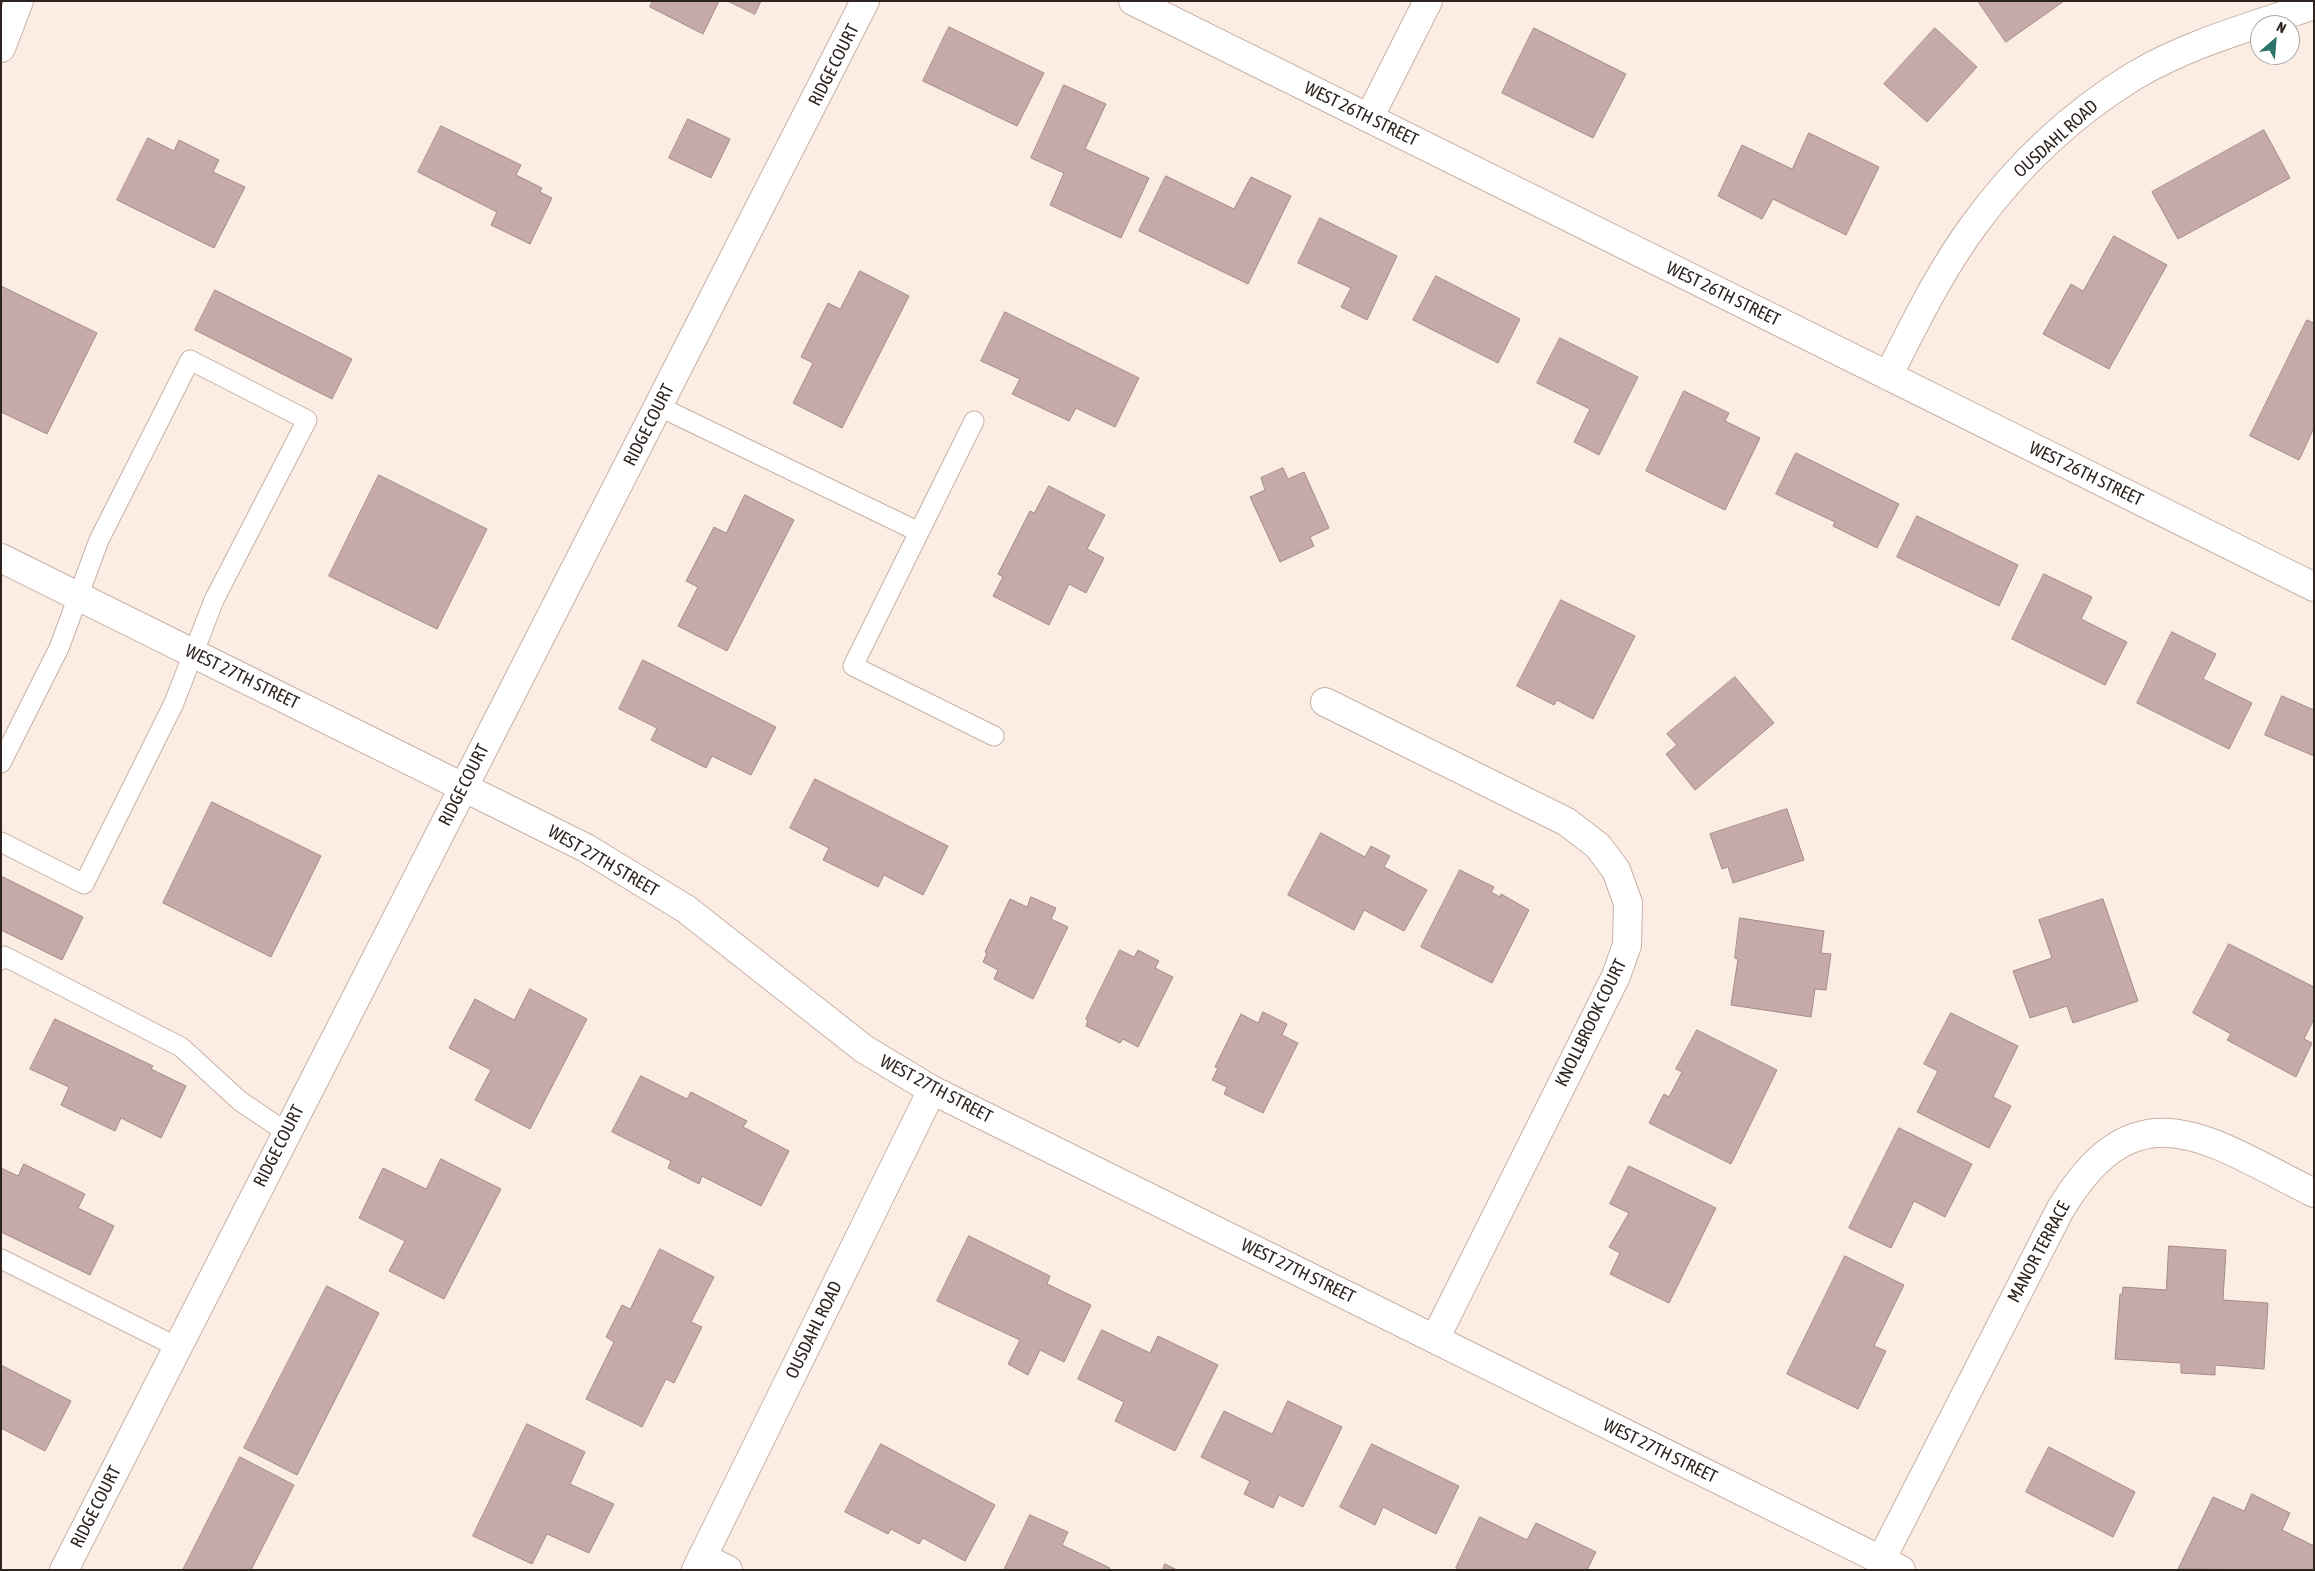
<!DOCTYPE html>
<style>
body{margin:0}
#map{position:relative;width:2315px;height:1571px;overflow:hidden;background:#fcede4;font-family:"Asap Condensed",sans-serif}
canvas{display:block}
.frame{position:absolute;inset:0;border:2px solid #2d241f;pointer-events:none}
.north{position:absolute;left:2250px;top:15px;width:50px;height:50px;box-sizing:border-box;background:#fff;border:1px solid #aba7a5;border-radius:50%;rotate:27deg;font-size:14px;font-weight:700;line-height:20px;text-align:center;color:#2d241f}
.north::after{content:'';display:block;margin:auto;width:18px;height:22px;background:#2c736b;clip-path:polygon(50% 0,100% 100%,50% 72%,0 100%)}
</style>
<div id="map">
<canvas width="2315" height="1571"></canvas>
<div class="frame"></div>
<div class="north">N</div>
</div>
<script>
const context = document.querySelector('canvas').getContext('2d');
context.lineJoin = 'round';
function paint(path, color) {
  context.fillStyle = color;
  context.fill(path, 'evenodd');
}
function stroke(path, color, width, dash) {
  context.strokeStyle = color;
  context.lineWidth = width;
  context.lineCap = dash ? 'butt' : 'round';
  context.setLineDash(dash || []);
  context.stroke(path);
}
function drawText(font, color, halo, rows, align = 'center') {
  context.font = font + ' "Asap Condensed",sans-serif';
  context.lineWidth = 4;
  context.setLineDash([]);
  context.textBaseline = 'middle';
  context.strokeStyle = halo;
  context.fillStyle = color;
  for (const [text, x, y, turn = 0] of rows) {
    context.save();
    context.translate(x, y);
    context.rotate((+turn || 0) * Math.PI / 180);
    context.textAlign = isNaN(turn) ? turn : align;
    if (halo) context.strokeText(text, 0, 0);
    context.fillText(text, 0, 0);
    context.restore();
  }
}
const building = new Path2D(`
 M653,1H719L703,34L650,7Z
 M728,1H761L755,14Z
 M1978,1H2064L2006,42Z
 M949,27L1044,73L1017,126L923,81Z
 M1534,28L1626,74L1593,138L1502,93Z
 M1935,28L1977,67L1927,122L1884,84Z
 M1064,85L1106,104L1085,149L1149,178L1121,238L1050,205L1064,173L1031,158Z
 M688,119L730,139L711,178L669,158Z
 M441,126L521,165L516,175L542,188L540,192L552,198L530,244L491,225L497,212L418,172Z
 M2264,130L2290,178L2178,239L2152,192Z
 M1809,133L1879,167L1846,235L1773,199L1762,219L1718,196L1742,145L1792,169Z
 M148,138L174,151L179,140L219,160L213,172L245,187L214,248L117,200Z
 M1166,176L1234,209L1251,177L1291,196L1248,284L1139,231Z
 M1320,218L1397,256L1367,320L1341,307L1351,288L1298,263Z
 M2114,236L2167,265L2109,369L2043,334L2071,284L2083,291Z
 M860,271L909,296L842,428L793,403L813,363L801,357L828,303L840,309Z
 M1436,276L1520,319L1498,363L1413,320Z
 M1,286L97,333L47,434L1,412Z
 M215,290L352,359L332,399L195,330Z
 M1005,312L1139,378L1115,427L1076,408L1069,421L1012,394L1020,379L981,361Z
 M2307,320L2314,323V428L2299,460L2250,436Z
 M1560,338L1638,377L1599,455L1574,442L1590,409L1537,383Z
 M1684,391L1729,413L1725,421L1760,438L1725,510L1646,471Z
 M1796,453L1899,504L1877,548L1833,526L1835,522L1776,494Z
 M1283,468L1288,479L1304,472L1329,528L1310,537L1314,546L1280,562L1250,497L1265,490L1261,478Z
 M379,475L487,529L437,629L329,576Z
 M1049,486L1105,515L1087,549L1104,558L1086,593L1069,584L1049,625L993,596L1003,577L998,574L1030,511L1034,513Z
 M745,495L794,520L727,651L678,626L698,587L686,581L714,527L726,533Z
 M1917,516L2018,565L1999,606L1897,557Z
 M2044,574L2092,597L2081,619L2127,642L2105,685L2012,639Z
 M1561,600L1635,636L1593,719L1557,700L1554,705L1517,686Z
 M2172,632L2216,654L2203,679L2252,703L2229,749L2137,703Z
 M643,660L776,727L751,775L712,756L706,768L651,740L657,728L619,709Z
 M1735,677L1774,723L1695,790L1666,754L1677,745L1667,734Z
 M2282,696L2314,710V756L2265,735Z
 M815,779L948,846L923,895L884,875L878,887L823,860L829,848L790,828Z
 M212,802L321,856L271,957L163,903Z
 M1787,809L1804,860L1733,883L1728,867L1722,869L1710,834Z
 M1321,833L1365,857L1371,846L1390,856L1384,867L1427,890L1404,931L1364,910L1354,930L1288,895Z
 M1460,870L1494,887L1491,892L1500,897L1501,894L1529,910L1492,983L1421,947Z
 M1,876L83,917L62,960L1,930Z
 M1031,897L1056,908L1051,919L1068,927L1033,999L994,979L998,970L983,962L987,953L985,952L1010,899L1027,907Z
 M2103,899L2138,1001L2073,1023L2067,1006L2030,1018L2013,971L2052,958L2039,920Z
 M1740,918L1824,931L1821,953L1831,954L1826,990L1815,989L1811,1017L1731,1005L1738,959L1735,958Z
 M2229,944L2314,987V1019L2304,1039L2312,1043L2296,1077L2227,1040L2231,1034L2193,1013Z
 M1120,950L1134,957L1138,950L1159,961L1155,968L1173,977L1138,1047L1123,1039L1120,1043L1086,1026L1088,1020L1086,1019Z
 M530,989L587,1019L530,1129L475,1100L491,1070L449,1048L475,999L514,1020Z
 M1263,1012L1287,1024L1282,1035L1298,1043L1263,1113L1224,1094L1227,1087L1212,1080L1218,1068L1215,1067L1241,1014L1258,1023Z
 M1951,1013L2018,1046L1993,1097L2011,1106L1989,1148L1917,1112L1938,1071L1924,1064Z
 M55,1019L153,1066L151,1069L186,1086L161,1138L121,1118L115,1131L61,1105L69,1087L30,1069Z
 M1697,1030L1777,1070L1731,1164L1649,1123L1664,1094L1669,1097L1682,1072L1676,1069Z
 M641,1076L687,1099L691,1092L747,1121L743,1127L789,1151L761,1206L702,1176L699,1184L668,1168L671,1161L612,1132Z
 M1899,1128L1972,1164L1945,1217L1914,1201L1891,1248L1849,1228Z
 M441,1159L501,1189L444,1299L389,1271L405,1241L359,1218L383,1168L426,1189Z
 M24,1164L85,1194L78,1208L114,1226L90,1275L1,1232V1168L18,1176Z
 M1629,1166L1716,1208L1669,1303L1610,1274L1620,1253L1609,1247L1629,1213L1610,1204Z
 M969,1236L1050,1276L1047,1284L1091,1305L1064,1362L1040,1350L1028,1375L1008,1364L1020,1340L937,1301Z
 M2169,1246L2226,1250L2223,1300L2268,1303L2264,1369L2215,1365V1375L2181,1373V1363L2115,1359L2120,1294L2122,1295L2123,1287L2166,1290Z
 M660,1249L714,1277L691,1322L702,1327L674,1383L666,1379L642,1427L586,1399L614,1342L606,1337L622,1305L630,1309Z
 M1845,1256L1904,1285L1874,1346L1886,1351L1858,1409L1787,1374Z
 M327,1286L379,1313L297,1475L244,1448Z
 M1102,1330L1150,1353L1158,1336L1218,1365L1175,1451L1115,1421L1124,1402L1078,1379Z
 M1,1365L71,1401L45,1451L1,1428Z
 M1288,1401L1342,1427L1303,1507L1279,1495L1273,1508L1244,1494L1250,1481L1201,1457L1224,1411L1272,1434Z
 M527,1424L585,1452L570,1484L614,1504L589,1553L547,1534L532,1564L473,1536Z
 M881,1444L995,1505L965,1561L923,1538L919,1544L891,1529L888,1534L845,1512Z
 M1372,1444L1459,1486L1436,1534L1383,1507L1375,1525L1340,1507Z
 M2049,1447L2135,1492L2113,1537L2026,1492Z
 M240,1457L294,1485L251,1570H183Z
 M2252,1494L2290,1513L2282,1530L2314,1546V1570L2178,1569L2213,1497L2244,1511Z
 M1030,1515L1068,1532L1062,1545L1110,1568L1109,1570H1004Z
 M1480,1517L1527,1540L1536,1523L1596,1552L1587,1570H1460L1456,1568Z
 M1165,1564L1177,1570H1163Z`);
paint(building, '#c6aaa7');
stroke(building, '#a58b88', 1);
const lane = new Path2D(`
 M658,406L919,532
 M974,421L853,666L994,736
 M1,763L59,648L99,540L190,360L307,420L214,600L174,703L84,884L1,842
 M1,960L4,956L181,1047L240,1101L286,1132
 M1,1259L177,1347`);
const street = new Path2D(`
 M1133,1L2314,587
 M1,48L19,1
 M1369,118L1428,1
 M1888,376C1914,325 1940,271 1974,225C2017,166 2072,114 2134,76C2189,43 2254,26 2314,5
 M1325,702L1567,822L1598,846L1616,870L1628,903L1627,945L1616,976L1435,1339
 M702,1557L728,1570
 M1881,1560L2060,1210C2137,1081 2209,1141 2314,1193
 M64,1570L865,1
 M696,1570L932,1090`);
const secondary = new Path2D(`
 M1,558L586,848L686,909L864,1049L932,1090L1901,1570`);
stroke(lane, '#c8b0a4', 21);
stroke(street, '#c8b0a4', 30);
stroke(secondary, '#c8b0a4', 30);
stroke(lane, '#fff', 19);
stroke(street, '#fff', 28);
stroke(secondary, '#fff', 28);
drawText('18px', '#2d241f', '#fff', [
 ["RIDGE COURT",834,65,-63],
 ["WEST 26TH STREET",1361,114,26],
 ["OUSDAHL ROAD",2056,139,-42],
 ["WEST 26TH STREET",1723,294,26],
 ["RIDGE COURT",649,425,-63],
 ["WEST 26TH STREET",2086,474,26],
 ["WEST 27TH STREET",242,677,26],
 ["RIDGE COURT",464,785,-63],
 ["WEST 27TH STREET",603,861,30],
 ["KNOLLBROOK COURT",1591,1023,-64],
 ["WEST 27TH STREET",936,1089,28],
 ["RIDGE COURT",279,1146,-63],
 ["MANOR TERRACE",2039,1252,-62],
 ["WEST 27TH STREET",1298,1271,26],
 ["OUSDAHL ROAD",814,1330,-64],
 ["WEST 27TH STREET",1660,1451,26],
 ["RIDGE COURT",96,1507,-63]
]);
</script>
